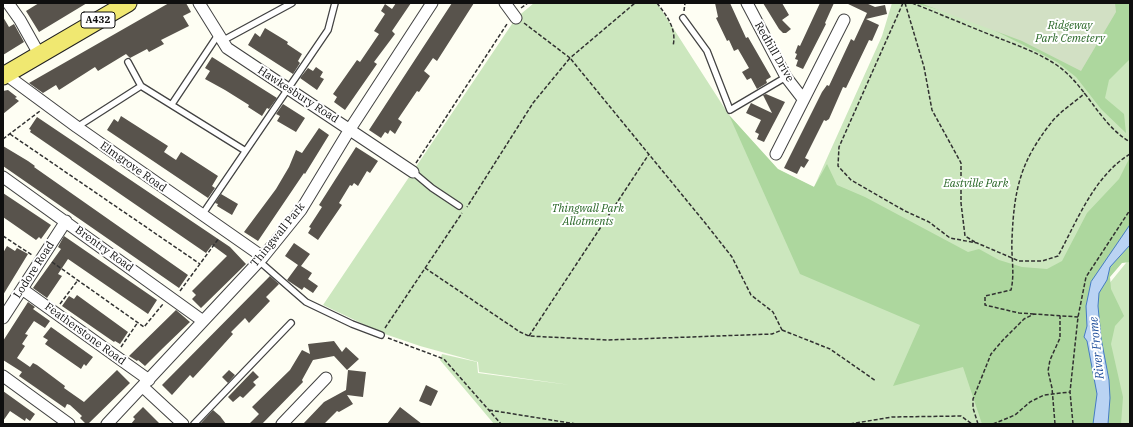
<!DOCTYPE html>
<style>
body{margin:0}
#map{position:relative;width:1133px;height:427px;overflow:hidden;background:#fefef3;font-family:"IBM Plex Serif",serif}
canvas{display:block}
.frame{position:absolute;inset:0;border:4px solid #0f0f0f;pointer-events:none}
</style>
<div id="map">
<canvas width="1133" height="427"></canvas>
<div class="frame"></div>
</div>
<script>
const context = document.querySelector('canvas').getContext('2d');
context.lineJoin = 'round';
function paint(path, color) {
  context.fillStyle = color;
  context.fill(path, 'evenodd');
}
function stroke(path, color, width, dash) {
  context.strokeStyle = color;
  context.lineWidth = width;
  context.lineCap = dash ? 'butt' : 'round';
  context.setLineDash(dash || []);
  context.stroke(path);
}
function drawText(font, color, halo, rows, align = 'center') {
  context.font = font + ' "IBM Plex Serif",serif';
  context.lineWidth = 4;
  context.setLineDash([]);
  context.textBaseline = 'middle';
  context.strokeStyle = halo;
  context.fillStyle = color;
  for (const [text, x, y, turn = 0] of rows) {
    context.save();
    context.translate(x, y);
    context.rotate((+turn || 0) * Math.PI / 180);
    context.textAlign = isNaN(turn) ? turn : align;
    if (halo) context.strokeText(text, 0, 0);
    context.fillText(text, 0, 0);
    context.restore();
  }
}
paint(new Path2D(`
 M534,3H657L729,115L777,169L814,187L882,36L892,3H1130V231L1093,273L1096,424H494L440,360L442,354L477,362L478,373L570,385L479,372L478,362L420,346L382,333L323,305L516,18Z
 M1130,258V424H1111L1095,301Z`), '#cce7be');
paint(new Path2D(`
 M914,3H1130V59L1109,80L1105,98L1124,114L1126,133L1101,109L1076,77L1057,62L970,18Z
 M729,115L778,169L814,187L827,164L837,185L865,197L968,252L979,249L999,260L1022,267L1047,269L1062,261L1087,213L1119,179L1130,157V262L1122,263L1110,277L1111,289L1124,316L1115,326L1111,344L1123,397L1121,424H982L963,367L893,386L920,325L800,274Z`), '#add79e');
paint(new Path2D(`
 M920,3H1115L1116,12L1081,71L1022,41Z`), '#d2e0c4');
const water = new Path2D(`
 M1130,225V245L1110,267L1107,280L1099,293L1098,306L1101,338L1109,380L1110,398L1108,424H1093L1097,394L1087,341L1084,337L1087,326L1086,306L1091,282Z`);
paint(water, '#bad3f3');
stroke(water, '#457bc5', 1);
paint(new Path2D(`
 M39,3H87L39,32L26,11Z
 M169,3H186L191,12L183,16L189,26L161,40L164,44L149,52L147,49L130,58L126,54L98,71L95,67L59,90L56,85L43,93L29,83Z
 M396,3H411L392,31L395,34L374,62L377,64L345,110L334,102L337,97L333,94L357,60L360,62L379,34L374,31L385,14L381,11L385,4L392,9Z
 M452,3H474L437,61L433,58L424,71L430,76L419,92L417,91L398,119L402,122L395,134L390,130L388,134L385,132L381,138L369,130Z
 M715,3H730L746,38L748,37L771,77L766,80L767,83L757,89L751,78L747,80L742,72L749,68L738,49L734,51L729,40L727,41L716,18L718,17Z
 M763,3H782L789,15L782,20L791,29L786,33H783L779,29Z
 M820,3H834L825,23L826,24L803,69L796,66L798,60L795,59L797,54L795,53L798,45L800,46Z
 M846,3H866L875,7L885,5L887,14L866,19L879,25L872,41L869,40L846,88L843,87L829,119L826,121L824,120L805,158L809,160L804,168L801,166L797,174L784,168L822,92L827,85L829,86L851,39L854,41L867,13Z
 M3,17L9,27L14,24L24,42L3,55Z
 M265,28L288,42L287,44L302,54L298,61L300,63L293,74L248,45L255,33L260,37Z
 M212,57L277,98L269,109L267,108L262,116L248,107L249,105L225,90L205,79L210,71L205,68Z
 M316,67L323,72L320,77L324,79L317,90L300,78L308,68L313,71Z
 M8,90L17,97L15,98L19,101L3,114V91Z
 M766,94L785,102L764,142L757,139L759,134L755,132L761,120L746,113L751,103L772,113L763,95Z
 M283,104L305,118L296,132L277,121L280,116L276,114Z
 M121,116L168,146L164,152L176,160L181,152L218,176L212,186L215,188L208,198L107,130L114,119L118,122Z
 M37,117L230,247L246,264L201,308L192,299L196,295L192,291L227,256L212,245L206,253L30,132L31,130L29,129Z
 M319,128L329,135L305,174L304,173L258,241L244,232L276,189L289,167L296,150L302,153Z
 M3,146L28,161L35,166L34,167L188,275L179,288L3,166Z
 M356,147L378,161L370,173L367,171L358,186L354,183L352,186L350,185L339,203L342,205L318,240L308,233L311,228L309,227L322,207L319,205Z
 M3,193L51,225L41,239L39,237L36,240L3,217Z
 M221,194L238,204L232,215L217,206L218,204L215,203Z
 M64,236L157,300L148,314L68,259L58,274L62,276L47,298L33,288L61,249L58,247Z
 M294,243L310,254L301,266L312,273L308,279L318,286L313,293L304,287L302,290L287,280L298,265L285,256Z
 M7,246L15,251L17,248L28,254L3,295V253Z
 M270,276L279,284L266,297L270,301L249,323L245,318L231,332L233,334L205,365L193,378L190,375L172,395L162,385Z
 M77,295L128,332L120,344L115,341L114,342L62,306L69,296L74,299Z
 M28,302L35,307L33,309L50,321L45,328L34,321L25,334L28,335L22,344L25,346L17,358L30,367L33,363L37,365L65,386L64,388L84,402L117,370L130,383L88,424H86L80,418L82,416L70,405L67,404L65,408L19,376L22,372L3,360V341Z
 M176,310L190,322L163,348L145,366L138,360L137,361L129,356Z
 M51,327L93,357L86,366L84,364L81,369L45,344L48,340L43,337Z
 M334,341L342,352L346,347L359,359L347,370L334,356L313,360L302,380L303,382L262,424H249L259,414L252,407L290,370L302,350L310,354L308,344Z
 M229,370L235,375L228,383L222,377Z
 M348,370L366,372L363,397L347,395L353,404L339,412L337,411L324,424H303L324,402L346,390Z
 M253,371L259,377L253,382L256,385L243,398L240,396L233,402L228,397Z
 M426,385L438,391L431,406L419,401Z
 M3,391L35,414L30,421L26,418L25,421L10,411L3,421Z
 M143,407L160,424H131L135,419L133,417Z
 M400,407L422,424H387Z
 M213,410L220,416L226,424H200Z`), '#58534c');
const service = new Path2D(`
 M683,18L707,51L730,110L786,77
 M222,41L292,3
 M128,62L141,86L244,150
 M172,104L218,35
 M77,127L141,86
 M413,172L432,188L459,206
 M202,215L328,30L335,3
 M259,261L306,302L352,324L381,335
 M194,424L291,323`);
const minor = new Path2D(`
 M8,3L20,20L39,54
 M199,3L227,48L413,172
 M505,3L516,18
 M747,3L786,77L803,99
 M5,74L77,127L263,257
 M776,154L844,20
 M3,177L203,321
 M22,289L149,380
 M3,318L66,221
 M3,376L69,424
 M143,387L183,424
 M107,424L263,257L301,210L350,129L432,3
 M282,424L326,378`);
const primary = new Path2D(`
 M3,76L128,3`);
stroke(service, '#424242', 8);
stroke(minor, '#424242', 13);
stroke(primary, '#202020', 19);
stroke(new Path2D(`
 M657,3C667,16 677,29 673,46
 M903,3L839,147L838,166L851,180L905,211L929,222L950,238L977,243L1019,261H1042L1058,256C1077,221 1094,176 1130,154
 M905,3L924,67L932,110L961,163V203L965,236L975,242
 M912,3C940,14 968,26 996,37C1016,45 1037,52 1055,64C1086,84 1098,123 1130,142
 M521,8L528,3
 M684,11L685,3
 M524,23L570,58L635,3
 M10,134L200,264
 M3,139L40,111
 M416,163L507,24
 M3,236L32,255
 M52,262L144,327L163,304
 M425,268L520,332L529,336L608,340L772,334L782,330L773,312L751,295L732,257L706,224L570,58L533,103L467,207
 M180,291L219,238
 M60,304L78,280
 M1034,314L1019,313L985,305V296L1011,290C1015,273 1011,257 1012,239C1014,190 1020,162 1051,123C1059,112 1074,103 1085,93
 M385,328L462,213
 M782,330L830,349L876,381
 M529,336L649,154
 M388,338L444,359L501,424
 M121,347L138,322
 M489,410L576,424
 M850,424L892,417L961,416L972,424
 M978,424L973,408V399L991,354L1003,340L1024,319L1034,314L1078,317
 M993,424L1015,415L1030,402L1044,395L1070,392
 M1055,424L1052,388L1048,371L1050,360L1060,338V316
 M1073,424L1070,392L1078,317L1086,277L1130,210`), '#313131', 1.5, [4, 2]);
stroke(service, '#fff', 5.5);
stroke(minor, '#fff', 11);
stroke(primary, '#f0e871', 17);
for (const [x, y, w] of [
 [98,20,34]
]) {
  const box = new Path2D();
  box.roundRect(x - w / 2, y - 8, w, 16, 3);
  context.fillStyle = '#fff';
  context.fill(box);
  stroke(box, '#0f0f0f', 1);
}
drawText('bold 10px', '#0f0f0f', null, [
 ["A432",98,20]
]);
drawText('italic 11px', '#256423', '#fff', [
 ["Ridgeway",1070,26],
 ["Park Cemetery",1070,39],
 ["Eastville Park",976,184],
 ["Thingwall Park",588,209],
 ["Allotments",588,222]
]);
drawText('11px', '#0f0f0f', '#fff', [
 ["Redhill Drive",774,52,60],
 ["Hawkesbury Road",298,95,33],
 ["Elmgrove Road",133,167,35],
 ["Thingwall Park",278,235,-51],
 ["Brentry Road",104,249,36],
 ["Lodore Road",34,270,-57],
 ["Featherstone Road",85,334,36]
]);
drawText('italic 12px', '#1f4e9b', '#fff', [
 ["River Frome",1097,348,-96]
]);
</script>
